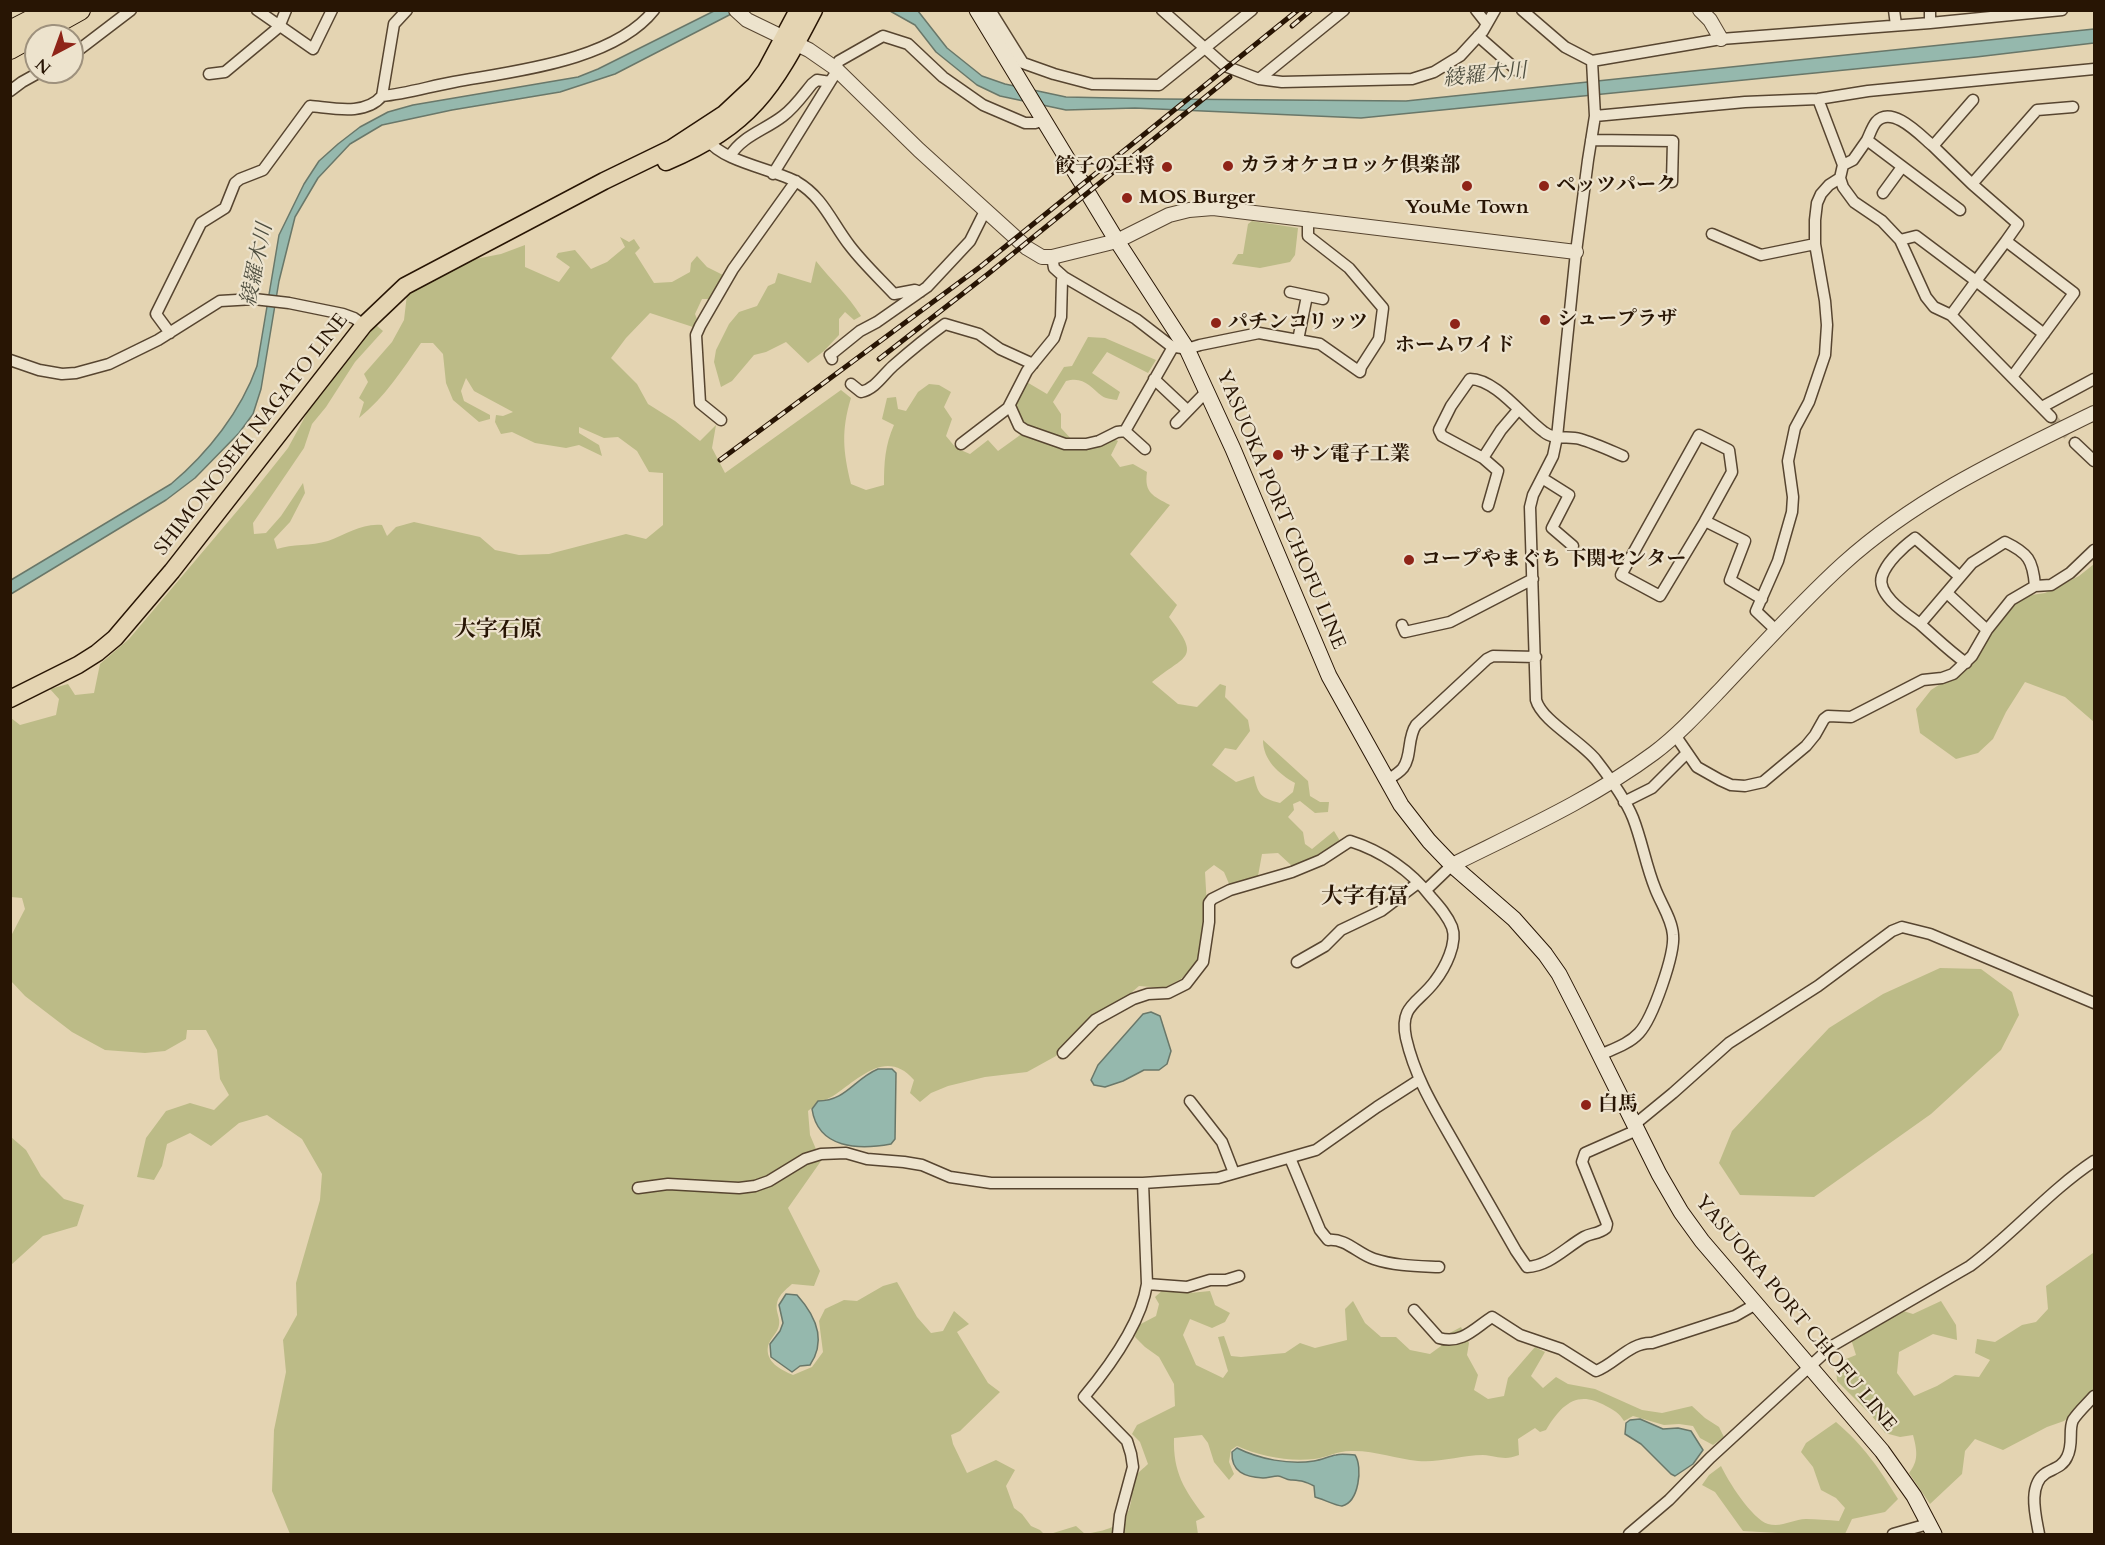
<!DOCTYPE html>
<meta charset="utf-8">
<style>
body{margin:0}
#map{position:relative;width:2105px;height:1545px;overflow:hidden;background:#e4d4b2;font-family:Cardo,serif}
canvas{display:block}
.frame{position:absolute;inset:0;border:12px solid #281504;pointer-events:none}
.north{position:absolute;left:24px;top:24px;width:60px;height:60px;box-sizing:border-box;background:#ede3cd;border:2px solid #9e917d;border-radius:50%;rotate:221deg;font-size:16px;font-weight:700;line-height:24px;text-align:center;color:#281504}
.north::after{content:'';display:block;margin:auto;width:21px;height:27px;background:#8f2418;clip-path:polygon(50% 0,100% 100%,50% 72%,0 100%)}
</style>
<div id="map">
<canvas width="2105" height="1545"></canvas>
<div class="frame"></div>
<div class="north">N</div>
</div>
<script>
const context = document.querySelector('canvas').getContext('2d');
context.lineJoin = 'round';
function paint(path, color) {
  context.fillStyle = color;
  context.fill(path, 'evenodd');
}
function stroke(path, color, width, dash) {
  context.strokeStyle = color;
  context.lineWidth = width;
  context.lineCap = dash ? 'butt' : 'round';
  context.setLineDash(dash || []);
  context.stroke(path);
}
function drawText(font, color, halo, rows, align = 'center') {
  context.font = font + ' Cardo,"Noto Serif JP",serif';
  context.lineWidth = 4.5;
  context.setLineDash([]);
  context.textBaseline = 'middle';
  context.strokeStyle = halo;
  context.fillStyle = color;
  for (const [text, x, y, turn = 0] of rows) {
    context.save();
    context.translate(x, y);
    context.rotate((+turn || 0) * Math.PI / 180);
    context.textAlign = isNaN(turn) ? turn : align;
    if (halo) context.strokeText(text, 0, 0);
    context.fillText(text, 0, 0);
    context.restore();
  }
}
paint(new Path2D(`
 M1252,221L1298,228L1295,255L1290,262L1260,268L1232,264L1238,254H1243L1248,224Z
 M620,237L629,242L634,239L640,248L635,253L654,283L672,282L690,272L691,263L697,256L707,267L725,276L711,299H702L695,314L698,322L693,327L650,313L626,338L611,358L637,384L648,404L675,421L700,441L716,425L712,448L725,473L841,390L851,398C841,431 843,451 851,484L866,490L884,485C884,463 885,445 894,425L882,419L887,398L896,397L898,409L906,411L918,392L929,384L939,385L951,392L944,407L952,419L946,436L956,448L970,454L988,440L998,451L1023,433L1013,405L1025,381L1047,394L1064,367L1072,366L1088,337L1105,338L1156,360L1148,373L1107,352L1092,373L1120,392L1117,400C1112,399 1106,399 1102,396C1090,387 1084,376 1066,381L1053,402L1061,414V428L1074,442L1110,437L1118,441L1111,455L1120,467L1133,464L1147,472C1144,493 1153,496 1170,505L1130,554L1177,605L1169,617C1202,660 1186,654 1152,682L1178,704L1197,707L1220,684L1226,686L1225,697L1248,720L1250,731L1236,750L1225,748L1212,765L1236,782L1254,776C1258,795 1261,798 1280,803L1293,792L1295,783C1279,774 1263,760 1263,740L1308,781L1310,796L1320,802H1329L1328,812L1315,813L1300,801L1293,804L1294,810L1288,817L1303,832L1305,844L1312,849L1334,831L1340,841L1324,854L1292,866L1278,853L1262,854L1258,876L1230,886L1224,872L1214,865L1205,872L1207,907L1200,960L1181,979L1164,988L1139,986L1125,998L1098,1013L1081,1026L1056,1056L1027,1072L985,1077L948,1086L931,1093L920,1102L910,1093L914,1080C887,1049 861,1077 836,1094C827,1100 817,1103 808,1111L810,1135L821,1161L788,1208L820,1271L814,1286L792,1284C783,1292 775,1298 777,1311C778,1316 780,1320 779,1325C778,1333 770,1338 768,1346C765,1362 781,1370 793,1375L812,1367L823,1352L819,1321L825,1309L844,1300L857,1301L883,1286L897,1282L917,1317L931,1333L943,1331L954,1311L969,1324L957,1332L988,1383L1000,1392L960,1431L951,1435L953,1444L967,1473L996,1460L1015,1470L1006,1486L1014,1508L1022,1514L1031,1526L1040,1530L1044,1534H290L272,1491L274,1430L286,1372L283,1340L297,1315L296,1283L320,1200L322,1174L302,1139L267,1115L239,1123L211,1146L190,1133L167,1144L162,1166L154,1180L137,1177L146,1138L166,1111L190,1103L214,1110L229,1095L220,1079L217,1050L206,1030H187L186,1039L165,1051L145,1053L105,1050L72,1032L25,996L11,981V936L25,909L22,898L11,897V718L20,725L56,715L59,699L50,689L68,684L75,695L94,693L100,664L129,639L249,497L288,448L307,413L376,325L383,331L355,362L326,407L312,424L304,448L253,523L254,534L266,533L281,516L303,483L305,493L290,522L274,539L277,549C292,544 311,546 328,541C347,534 362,523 382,525L387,536L396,527L414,522L480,537L495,550L519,555L549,554L626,534L646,539L663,525V473L649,472L637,451L618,437L604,438L579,427V433L599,445L602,456L579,445L566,448L535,443L512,432L501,434L495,422L496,415L503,416L513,412L474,391L466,378L461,391L464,401L490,415V419L479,422L453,400L446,383L443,354L433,343H421C402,370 385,397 359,418L364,402L359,398L368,382L364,374L392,342L404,320L407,294L470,260L501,254L525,245V267L559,282L570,267L556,257L558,253L575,250L591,269L607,262L625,247Z
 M816,261C831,280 848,295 861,316L854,320L845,312L839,319V335L824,351L808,363L786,342L766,352L754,355L732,381L721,387L714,362L716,350L729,324L739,312L757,306L768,286L775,283L778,273L811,283Z
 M2094,564V722L2065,697L2025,682L2006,712L1993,739L1978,753L1956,759L1920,733L1916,709L1931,690L1965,668L2018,597L2045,593L2079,576Z
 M1940,968L1981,969L2012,992L2019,1015L2001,1050L1931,1114L1814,1197L1740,1195L1719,1163L1732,1131L1829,1028L1883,994Z
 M11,1137L26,1150L41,1176L64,1199L84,1205L77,1226L43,1236L11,1265Z
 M2093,1253L2094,1254V1389L2087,1401L2064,1421L2047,1427L2003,1450L1975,1439L1965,1451L1962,1474L1930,1504L1909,1473C1919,1461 1917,1450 1913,1435L1900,1437L1885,1433L1872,1416L1837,1381L1836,1363L1856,1355L1851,1339L1900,1310L1913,1314L1941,1301L1956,1325L1957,1340L1933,1334L1899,1352L1897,1373L1914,1396L1937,1386L1955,1375L1979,1377L1990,1360L1975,1353L1977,1339L1995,1342L2022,1325L2036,1322L2048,1309L2046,1286Z
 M1164,1289L1190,1293L1210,1291L1215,1305L1230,1313L1225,1322L1212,1328L1190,1319L1183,1335L1196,1365L1223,1378L1228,1371L1218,1337L1224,1336L1231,1356L1241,1357L1285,1353L1300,1343L1315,1348L1347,1340L1345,1309L1353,1301L1365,1323L1381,1337H1396L1410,1350L1430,1354L1441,1346L1440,1341L1444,1336L1461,1327L1469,1343L1467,1355L1478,1375L1474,1390L1488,1399L1504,1396L1508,1378L1535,1347L1545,1352L1531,1376L1543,1388L1556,1377L1568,1384L1595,1389L1642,1410L1662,1413L1692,1406L1705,1418L1719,1427L1724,1437L1713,1445L1700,1438L1693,1426L1679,1424L1664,1425L1633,1416L1624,1421C1619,1413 1614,1410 1606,1406C1577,1389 1561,1405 1546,1430L1540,1432L1535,1428L1518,1439L1519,1455C1504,1461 1498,1456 1483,1455C1462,1455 1439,1463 1418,1461C1397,1459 1376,1451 1354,1451C1338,1450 1329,1457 1314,1459C1288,1462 1260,1456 1237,1446L1231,1450L1229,1462L1234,1474L1229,1480L1214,1462L1208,1443L1202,1435L1174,1438C1173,1472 1184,1490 1205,1517L1196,1521L1198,1534H1050L1076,1526L1085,1534C1104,1531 1125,1527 1130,1506C1133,1497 1131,1487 1135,1477C1137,1473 1144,1468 1148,1464L1140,1442L1132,1434L1137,1425L1175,1406L1174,1384L1159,1357L1145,1347L1135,1337L1137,1326L1156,1316L1159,1304L1155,1297Z
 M1836,1422C1864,1446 1879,1468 1898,1499L1885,1512L1852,1519L1845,1534H1796L1743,1531L1715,1492L1702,1485L1709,1475L1721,1466C1728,1481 1752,1519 1768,1524C1782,1528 1793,1519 1806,1519C1816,1519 1828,1520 1839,1521L1845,1508L1836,1498L1821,1490L1813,1467L1801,1452L1806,1443Z`), '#bcbb87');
const water = new Path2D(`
 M714,11H737L615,74L560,92L452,110L382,125L350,144L318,178L295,217L279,281L261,389L253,414L239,433L195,478L166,500L11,594V580L171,484C208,453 241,411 257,366L279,235L304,184L319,161L338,144L360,127L388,112L413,105L578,77L598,69Z
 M890,11H918L947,48L982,76L1005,84L1066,97L1162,99L1406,101L2094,29V43L1976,57L1361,118L1135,108L1066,110L1000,96L977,85L936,52L915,25Z
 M1151,1012L1160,1016L1171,1051L1167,1064L1159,1070H1144L1123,1081L1105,1087L1094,1085L1091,1080L1098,1065L1143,1014Z
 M878,1069H892L896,1073L895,1139L891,1144C859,1150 818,1149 812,1109L818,1101C846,1101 854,1079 878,1069Z
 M786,1294L797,1295C815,1315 827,1340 810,1365L800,1366L792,1372L771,1357L770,1344L780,1331L783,1323L779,1305Z
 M1640,1419L1663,1429L1678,1428L1691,1431L1703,1450L1693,1464L1675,1476L1671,1474L1641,1444L1625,1434L1626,1423L1630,1420Z
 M1237,1448C1259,1459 1289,1465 1314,1461C1322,1460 1329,1456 1336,1455C1342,1453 1349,1455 1355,1455C1363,1467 1359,1502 1342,1506C1339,1507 1320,1498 1315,1497L1314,1486C1304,1481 1302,1481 1291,1480C1286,1480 1282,1476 1278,1476C1273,1476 1268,1478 1263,1478C1245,1477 1231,1472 1232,1452Z`);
paint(water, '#95b8ad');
stroke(water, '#697769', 1.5);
stroke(new Path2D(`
 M2051,417L2075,443`), '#beae8f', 10, [10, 5]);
const minor = new Path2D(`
 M257,10L313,49L332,10
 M407,10L394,24L382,96C406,94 431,86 454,82C514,71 614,61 654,10
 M990,10L1023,63L1054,74L1092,84L1159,85L1252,10
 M1162,10L1225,66L1259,79L1282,82L1412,79L1434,72L1460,56L1483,31L1495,10
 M1476,10L1487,24
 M1522,10L1565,47L1592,61L1721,39L1930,23L2062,10
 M1894,10L1896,25
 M1930,10V23
 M1478,36L1519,72
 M72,55L131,10
 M1592,61L1595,116L1588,160L1576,252L1557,437L1553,456L1533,495L1530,507L1536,700C1542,721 1581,741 1596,760C1610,778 1625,798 1633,818C1642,841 1646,866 1655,888C1660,902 1672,919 1673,935C1675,954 1653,1018 1639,1033C1629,1044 1613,1049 1600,1055
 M835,68L839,61L883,36L908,44L943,77L983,105L1025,123H1035L1045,120
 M209,74L225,72L279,27L286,10
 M1259,79L1344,10
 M10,91L22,82L40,72
 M1818,99L1843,165L1840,178L1843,187L1854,202L1882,221L1900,240L1926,297L1934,307L1951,315L2051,417
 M1595,116L1745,102L1818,99L1868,91L2094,69
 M1591,140L1673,141L1672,182
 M709,141C722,161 776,170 797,182C823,197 832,223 850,246C863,263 879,278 894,294L915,290L920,292
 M1933,146C1921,136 1892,104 1876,122C1872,127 1870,134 1867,140L1960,210
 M730,156C742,136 765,130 783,116C795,107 803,95 812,84L817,80L830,82L837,71
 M1843,165L1853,160L1867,140
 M773,174L830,82
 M1972,184L1933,146L1973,100
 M1883,193L1902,167
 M1712,234L1761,255L1815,244
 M1900,240L1916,236L1976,281L1951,315
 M2006,241L2018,224L1972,184L2037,110L2073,107
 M1052,257L1054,268L1064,277L1136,319L1171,346L1187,349L1200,345L1259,333L1320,344L1360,372L1361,367L1379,339L1383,308L1349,268L1308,236V218
 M1290,292L1323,299
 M170,333L156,314L201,223L225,208L235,183L240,179L263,170L310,106C333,108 365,116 382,96
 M1298,340L1307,296
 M832,359L830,355L834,352L860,331L877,322L927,287L970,241L985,211
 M10,360L39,370L62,374L76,373L109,364L158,340L220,301L254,299L289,303L343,314L354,318L364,325
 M2012,377L2074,293L2006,241L1976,281L2044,334
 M1154,379L1187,410
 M851,384L861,392C875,389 883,375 893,366C910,351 927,337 945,324L979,334L1000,349L1033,364
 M1010,406L1019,426L1025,430L1065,444H1086L1099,441L1117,432L1125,431
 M2042,407L2094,379
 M721,420L700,403L696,335L700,326L733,269L796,181
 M1176,423L1207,391
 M2075,443L2094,461
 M961,444L1008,408L1027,371L1054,338L1061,317L1062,280L1064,277
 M1145,449L1125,431L1173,347
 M1483,458L1501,430L1518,410
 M1542,478L1569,495L1552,528L1573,546
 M1488,506L1498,471L1483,458L1442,436L1439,430L1451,406L1470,379C1496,379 1524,418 1544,432C1554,440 1568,436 1580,439C1594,443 1609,450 1623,456
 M1705,521L1660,596L1621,575L1699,435L1729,450L1732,472L1705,521L1745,541L1730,580L1762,599
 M1947,593L1987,630
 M1920,624L1960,577
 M1402,625L1405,632L1450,622L1533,579
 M1776,630L1756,611L1778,561L1792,512L1793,497L1788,461L1795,428L1809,402L1825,355L1827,325L1825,301L1815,244V220L1817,203L1821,194L1829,185L1840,178
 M1966,663C1949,651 1935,637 1920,624C1908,615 1876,595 1882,576C1887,562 1903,547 1915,538L1960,577L1972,563L2005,542C2028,553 2033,560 2035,586
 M1675,735L1697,767L1720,780L1731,785L1745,786L1763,782L1806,746L1815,735L1824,719L1828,716L1851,717L1923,680L1942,678L1953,674L1972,656L1987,630L2011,600L2035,586L2051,585L2070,573L2094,550
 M1387,780C1392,777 1399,773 1403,768C1412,756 1407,738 1416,725L1487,659L1493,656L1536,657
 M1624,802L1652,788L1687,753
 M1426,890L1452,865
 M1297,962L1325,946L1341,930L1381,911L1418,883
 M1063,1053L1095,1020L1133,999L1148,994L1168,993L1186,984L1203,962L1209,922V903L1212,899L1230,890L1292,872L1321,860L1350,841C1382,851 1411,871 1431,897C1439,906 1447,915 1452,927C1458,943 1445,968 1435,981C1419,1003 1399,1005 1406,1038C1415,1077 1433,1106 1453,1141C1474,1178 1495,1214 1516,1251L1527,1267C1549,1266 1565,1248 1584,1237C1591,1233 1599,1234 1606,1228L1607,1224L1582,1162L1585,1153L1637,1130
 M1190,1101L1222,1142L1234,1173
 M1634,1125L1673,1093L1729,1043L1818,986L1892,931L1902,927L1930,934L2094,1003
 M1290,1158L1320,1230L1328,1240C1346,1238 1358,1254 1374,1259C1395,1266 1417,1266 1439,1267
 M638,1188L668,1184L739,1188L755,1186L769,1181L805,1159L821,1154L846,1153L867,1159L904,1162L922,1165L950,1177L991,1183H1143L1218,1178L1316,1150L1377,1107L1419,1080
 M1147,1284L1187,1287L1210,1280H1226L1239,1276
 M1414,1310L1439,1338C1462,1345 1476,1327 1492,1317L1520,1335L1561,1349L1596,1371C1615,1364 1630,1342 1652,1343L1735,1316L1756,1304
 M1118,1534L1120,1515L1133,1467L1131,1454L1127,1441L1084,1397C1109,1367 1141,1324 1147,1284L1143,1183
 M1629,1534L1669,1500L1710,1458L1832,1346L1970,1266C2014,1233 2049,1191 2094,1161
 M1893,1534L1928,1524
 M2039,1534C2036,1517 2027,1485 2046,1473C2055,1468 2063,1466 2067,1457C2074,1444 2068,1430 2073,1420C2078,1412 2088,1403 2094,1396`);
const tertiary = new Path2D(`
 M736,10L747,20L809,50L835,68L919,150L1027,248L1042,257H1052L1117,241L1169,215L1189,210L1213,208L1576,252
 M1700,10L1710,20L1721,39
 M1452,865C1520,831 1592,799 1654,753C1679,734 1701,710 1723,687C1762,646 1800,603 1843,564C1917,497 2006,456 2094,413`);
const secondary = new Path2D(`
 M977,10L1117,241L1187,349L1233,449L1329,676L1401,805L1429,841L1452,865L1514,919L1545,954L1559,974L1580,1015L1659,1174L1681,1212L1702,1241L1882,1451L1914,1496L1934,1534`);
const primary = new Path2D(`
 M666,162C751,126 773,89 814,10
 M10,699L78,665L97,653L115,638L172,571L364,325L405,286L604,181L672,148L724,114L755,85L766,70L798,10`);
const motorway = new Path2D(`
 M10,31L51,10
 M10,49L80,10`);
stroke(minor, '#574530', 13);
stroke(tertiary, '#574530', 16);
stroke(secondary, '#281504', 17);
stroke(primary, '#281504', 19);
stroke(motorway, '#281504', 22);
stroke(minor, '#ede3cd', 10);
stroke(tertiary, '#ede3cd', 14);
stroke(secondary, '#ede3cd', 15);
stroke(primary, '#e4d4b2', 16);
stroke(motorway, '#e4d4b2', 20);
const rail = new Path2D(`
 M1292,26L1311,10
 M879,359L988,274L1230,77
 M720,460L980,267L1298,10`);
stroke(rail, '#281504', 5);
stroke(rail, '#ede3cd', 3, [9]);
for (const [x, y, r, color] of [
 [1228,166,6,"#8f2418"],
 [1167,167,6,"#8f2418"],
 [1467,186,6,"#8f2418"],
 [1544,186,6,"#8f2418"],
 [1127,198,6,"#8f2418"],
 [1545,320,6,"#8f2418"],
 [1216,323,6,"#8f2418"],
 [1455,324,6,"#8f2418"],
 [1278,455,6,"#8f2418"],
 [1409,560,6,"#8f2418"],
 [1586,1105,6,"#8f2418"]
]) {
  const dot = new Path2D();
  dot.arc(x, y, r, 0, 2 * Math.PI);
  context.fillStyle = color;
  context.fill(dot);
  stroke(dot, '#ede3cd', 2);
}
drawText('bold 20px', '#281504', '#ede3cd', [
 ["カラオケコロッケ倶楽部",1240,166],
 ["餃子の王将",1155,167,"right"],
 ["ペッツパーク",1556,186],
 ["MOS Burger",1139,198],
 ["YouMe Town",1467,208,"center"],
 ["シュープラザ",1557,320],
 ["パチンコリッツ",1228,323],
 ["ホームワイド",1455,346,"center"],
 ["サン電子工業",1290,455],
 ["コープやまぐち 下関センター",1421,560],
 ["白馬",1598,1105]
], 'left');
drawText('20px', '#281504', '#ede3cd', [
 ["SHIMONOSEKI NAGATO LINE",252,435,-52],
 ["YASUOKA PORT CHOFU LINE",1280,510,67],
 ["YASUOKA PORT CHOFU LINE",1795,1314,50]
]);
drawText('italic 21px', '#4e4e3f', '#ede3cd', [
 ["綾羅木川",1485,76,-6],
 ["綾羅木川",258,265,-78]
]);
drawText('bold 22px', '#281504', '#ede3cd', [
 ["大字石原",498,631],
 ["大字有冨",1365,898]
]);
</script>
